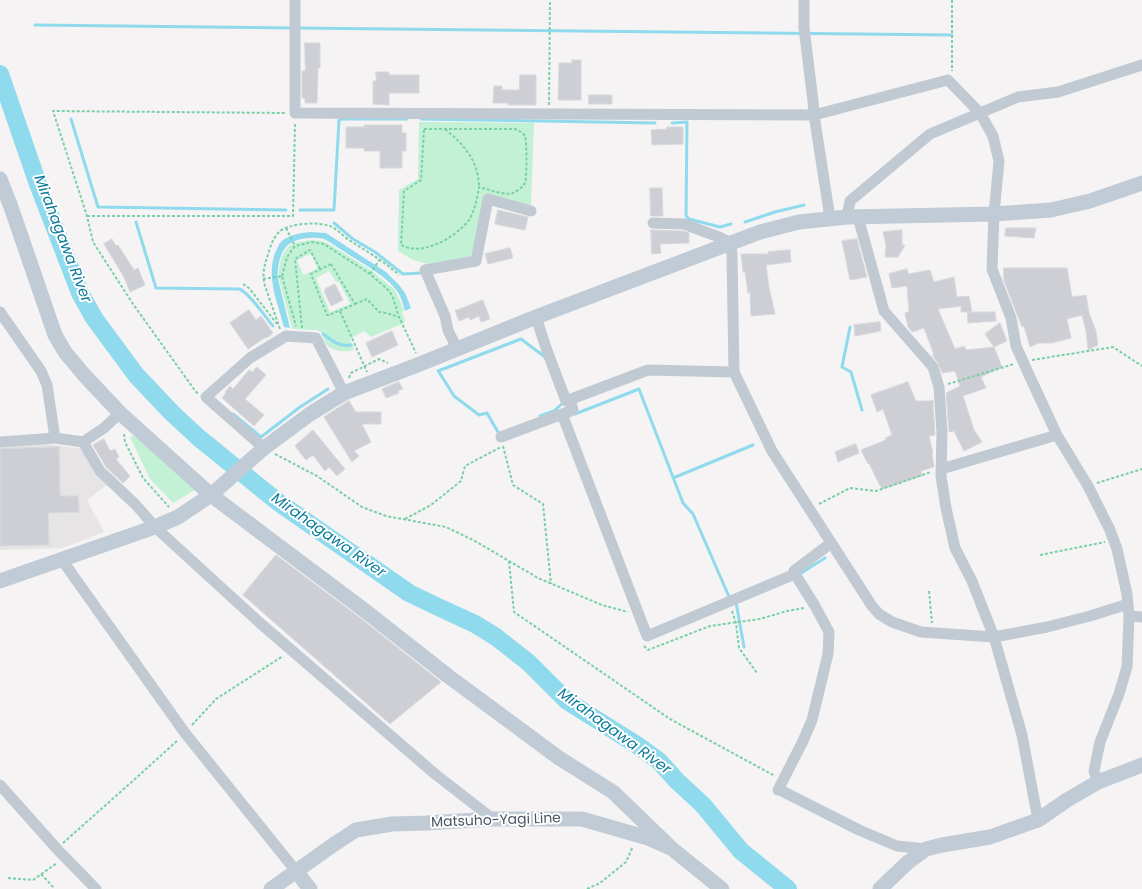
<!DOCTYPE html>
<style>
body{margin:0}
canvas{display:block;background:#f5f3f3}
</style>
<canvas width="1142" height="889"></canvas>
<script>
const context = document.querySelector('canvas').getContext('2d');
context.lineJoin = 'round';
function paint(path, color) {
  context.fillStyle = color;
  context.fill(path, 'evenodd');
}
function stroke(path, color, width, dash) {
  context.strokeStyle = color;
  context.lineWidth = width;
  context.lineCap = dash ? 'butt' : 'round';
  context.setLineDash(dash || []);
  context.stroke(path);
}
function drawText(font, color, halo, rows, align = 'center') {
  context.font = font + ' Poppins,sans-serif';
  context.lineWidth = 4;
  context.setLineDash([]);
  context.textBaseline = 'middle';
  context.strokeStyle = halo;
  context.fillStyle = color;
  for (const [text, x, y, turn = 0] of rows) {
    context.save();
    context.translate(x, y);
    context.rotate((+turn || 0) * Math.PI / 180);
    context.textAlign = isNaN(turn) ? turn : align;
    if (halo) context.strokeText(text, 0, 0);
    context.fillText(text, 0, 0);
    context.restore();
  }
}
paint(new Path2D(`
 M47,444L83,449L108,484L87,500L104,532L62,548L0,550V445Z`), '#e6e4e5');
paint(new Path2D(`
 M419,122L534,123L531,206L485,194L473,256L428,264L413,260L398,251L399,190L418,179Z
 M312,240L322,241L331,245L372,271L395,290L404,310L402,313L405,320L404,323L371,337L364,331L351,338L350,340L354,348L353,350C345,353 332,351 326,344C324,340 323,335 321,332L316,330L293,329L292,328L279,279C278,266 282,247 295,243C300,241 306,241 312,240ZM310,254H311L318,268L304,275L303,274L297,261L298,260ZM329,271L336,282H339L350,303V304L330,312L316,278Z
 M137,435L195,490L173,503L150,479L130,437Z`), '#c3f1d5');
paint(new Path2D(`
 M310,232L326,233L386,272L399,285L405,293L411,308L405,311C403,304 401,296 397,291C387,276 360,262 345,252C338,248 331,242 324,239C314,236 293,238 286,247C279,255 277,270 278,279L290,328L284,327C278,303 266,278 275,253C277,250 278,245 281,242C288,235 300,233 310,232Z`), '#90daee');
stroke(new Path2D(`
 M35,25L293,28
 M298,28L952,35
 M71,119L98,207L286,210
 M421,119L655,123
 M672,123L687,122L686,216L689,219L720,227L731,224
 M300,210H334L339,120L342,119H407
 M136,222L156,288L239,289C249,292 266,318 273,326
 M745,222L775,212L804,205
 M334,223L353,239L375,252L403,274L420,273
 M850,327L842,367L851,372L862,410
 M323,334C332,341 340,347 351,345
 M438,371L521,339L545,357
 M439,372L454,396L479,415L487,413L499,434L500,433
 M233,414L261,437L300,407L328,389
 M575,414L639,389L683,503L693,514L730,599
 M540,416L554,411L564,402
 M673,478L753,445
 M798,575L825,558
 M736,602L744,647`), '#90daee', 3);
stroke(new Path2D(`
 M0,74L38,184L80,293L94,318L136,375L172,413L199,438L278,502L409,593L436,606L475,624L496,637L529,663L567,701L637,745L659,761L677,781L703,805L741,851L788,889`), '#90daee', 18);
const building = new Path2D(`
 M305,43H320V68H318L317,103H305V98H302V71H305Z
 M572,60H581V100H558L559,63H572Z
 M376,72H389V75H419V93H389V105L373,104V81H376Z
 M520,75H536V105H508V103H493L494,86H502V90H519Z
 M589,95H612V104H589Z
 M364,125H402V133H406V151H402V168H380V151H364V148H346V127H364Z
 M667,127H683V144L652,145L651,130L667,129Z
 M650,188H662L663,216H651Z
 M498,210L528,217L525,230L495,224Z
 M1006,228H1036L1034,238L1005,236Z
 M651,230L683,231L689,233V243L660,244L661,253L652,254Z
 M902,230V245H905L898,257H885L886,245L883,232Z
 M112,239L116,246L118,245L134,270L138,268L145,285L130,292L124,277L104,244Z
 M857,239L867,277L850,280L842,241Z
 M510,248L513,258L488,264L485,254Z
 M790,250L791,262L766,265L769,287L775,314L751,316L750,292L748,293L745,272H743L741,254H768V252Z
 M1004,268H1067L1072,297L1086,295L1089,313L1096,331L1098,345L1088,350L1086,331L1082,315L1067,319L1071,338L1052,343H1039L1030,347L1024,326L1022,327L1004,281Z
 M907,269L908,274L930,270L934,282L954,277L957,297L969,296L972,312H961V306L938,309L955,349L964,346L966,350L994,347L1002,367L981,377L986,388L963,396L974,430L982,442L964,451L954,431L949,432L946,393L960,386L955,371L942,373L938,363L932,355H934L924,328L912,332L908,327L905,313L909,312L907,286L892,288L889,274Z
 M335,284L343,300L331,306L324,291L326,290L325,289Z
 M483,300L490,319L481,322L479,316L470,320L469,317L459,321L455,310H457Z
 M249,310L256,320L261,316L273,333L267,338L266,337L248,349L230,323Z
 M968,312H995L996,321L968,323Z
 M880,322L881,331L855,336L854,325Z
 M1000,323L1007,341L994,347L985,334Z
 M392,331L398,345L372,357L366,343Z
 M257,367L266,375L245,399L264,415L254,426L222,398L226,393L225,392L230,386L233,389L249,370L252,372Z
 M399,382L403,389L398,391L399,393L386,398L382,389Z
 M908,382L916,401H930L933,400L935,435L929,436L933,453H932L934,467L921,471L922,476L882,489L877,480L869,463L868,464L861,450L886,440L885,438L892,435L883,409L877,412L871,395Z
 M349,401L356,412H381V424H362L371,442L354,451L359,456L352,462L324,417Z
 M313,430L345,469L337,476L329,467L325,471L313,455L306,460L295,446Z
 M104,439L110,451L115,449L119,457L116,459L130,476L123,483L106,467L93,445Z
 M856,444L859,453L838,462L835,452Z
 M59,447L60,496H78L79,512L48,513L49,545L0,546V449Z
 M276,555L359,617L441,682L390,724L243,595Z`);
paint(building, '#cdcfd5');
stroke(building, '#d7d9de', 1);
stroke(new Path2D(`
 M952,0V71
 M549,105L550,0
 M424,129H515C519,131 522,132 525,136C527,141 527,178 525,183C523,187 517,191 513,193C506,196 487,189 479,187C477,199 475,210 469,220C456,237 423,257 401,245L404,191L421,180Z
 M445,129C465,146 478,160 479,187
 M87,216H293L295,124
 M286,228L295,246
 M331,264L355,304L329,315H327L311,274Z
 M370,274L380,259
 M282,276L287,257L295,246L312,242L324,244L370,274L384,286L390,292L393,298L399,317
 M263,279L282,276L296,326
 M243,284L249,288L277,324
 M355,304L367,299L379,312L386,313L399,317L416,353
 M340,311L367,372
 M302,328L295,259L310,250L320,269
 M280,329L265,286C261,272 266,261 270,248C272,242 275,236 279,232C289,223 320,221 332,227C338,230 343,236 349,240C366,251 384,261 399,275
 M1032,360L1113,347L1142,366
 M349,378L351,373L379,359L388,363
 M948,384L1014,364
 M198,393L196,392L133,304L93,242L87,216L53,111L286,113
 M124,434L125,442L143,478L169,507
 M503,446L513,485L543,504L551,584
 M275,454L317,476L362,507L386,516L446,527L475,541L538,578L602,605L628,612
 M1097,483L1142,469
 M819,504L850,488L876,491L931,472
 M405,519L431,505L461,481L465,466L501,447
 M1040,555L1105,542
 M509,561L514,612L670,719L775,776
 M929,591L932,623
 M732,611L736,623L739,648L757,673
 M644,646L648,650L710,626L760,619L787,611L804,608
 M192,725L216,699L283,656
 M63,843L135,779L178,740
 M41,874L54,888
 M8,878L33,880L57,863
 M587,889L600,883L626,862L633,846`), '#7ad0a6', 2, [3, 2]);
stroke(new Path2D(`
 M295,0V113L814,115L948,80L980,113L993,136L999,161L994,214L992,269L1011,318L1016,346L1030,377L1057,435L1088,486L1110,530L1117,549L1127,594L1129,616L1127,667L1119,694L1100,742L1094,771L1098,782
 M804,0V28L813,101L814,115L830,218
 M847,217L850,201L930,134L1018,97L1058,92L1142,65
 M858,217L884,311L933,367L939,387L942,432L941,476L946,508L955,548L972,581L994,637L1022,735L1038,820
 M653,223L684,224L719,237L731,243L732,255L734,372L772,451L872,606L879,614L892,622L921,632L994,637L1047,627L1090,616L1128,604
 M0,312L41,371L47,385L55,438
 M536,317L546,348L566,401L648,370L734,372
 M457,349L448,330L445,316L425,270L476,261L488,199L531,211
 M562,414L647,636L795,574
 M501,437L573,410L570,399
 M0,442L55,438L83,442L104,428L120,413
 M83,442L100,471L136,505L155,527L260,623L435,774L493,819
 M264,448L206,397L250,358L286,336L316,338L344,393
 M941,469L1057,435
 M831,543L794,571L795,574L815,606L829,632L828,654L821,683L812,720L803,741L778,790L782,791L859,830L897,846L926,849
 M62,560L185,733L296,871
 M1129,616L1142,617
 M0,785L57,849L96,889`), '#c1cad2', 11);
stroke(new Path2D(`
 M0,179L11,207L55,335L65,352L85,376L120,413L211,495L364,610L448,676L559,758L613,792L671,848
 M0,581L155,527L178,517L211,495L264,448L310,414L344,393L420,364L536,317L760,232L799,222L847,217L994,214L1051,210L1090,201L1142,183
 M296,871L310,889
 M271,889L333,845L356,830L392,824L426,823L493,819H582L648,838L671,848L722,889
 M880,889L907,863L926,849L942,845L990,837L1038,820L1067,800L1098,782L1142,765`), '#c1cbd6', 15);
drawText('14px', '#4a5661', '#fff', [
 ["Matsuho-Yagi Line",496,821,-2]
]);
drawText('italic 15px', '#0c7c9b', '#fff', [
 ["Mirahagawa River",62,239,69],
 ["Mirahagawa River",328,536,35],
 ["Mirahagawa River",614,732,36]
]);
</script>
